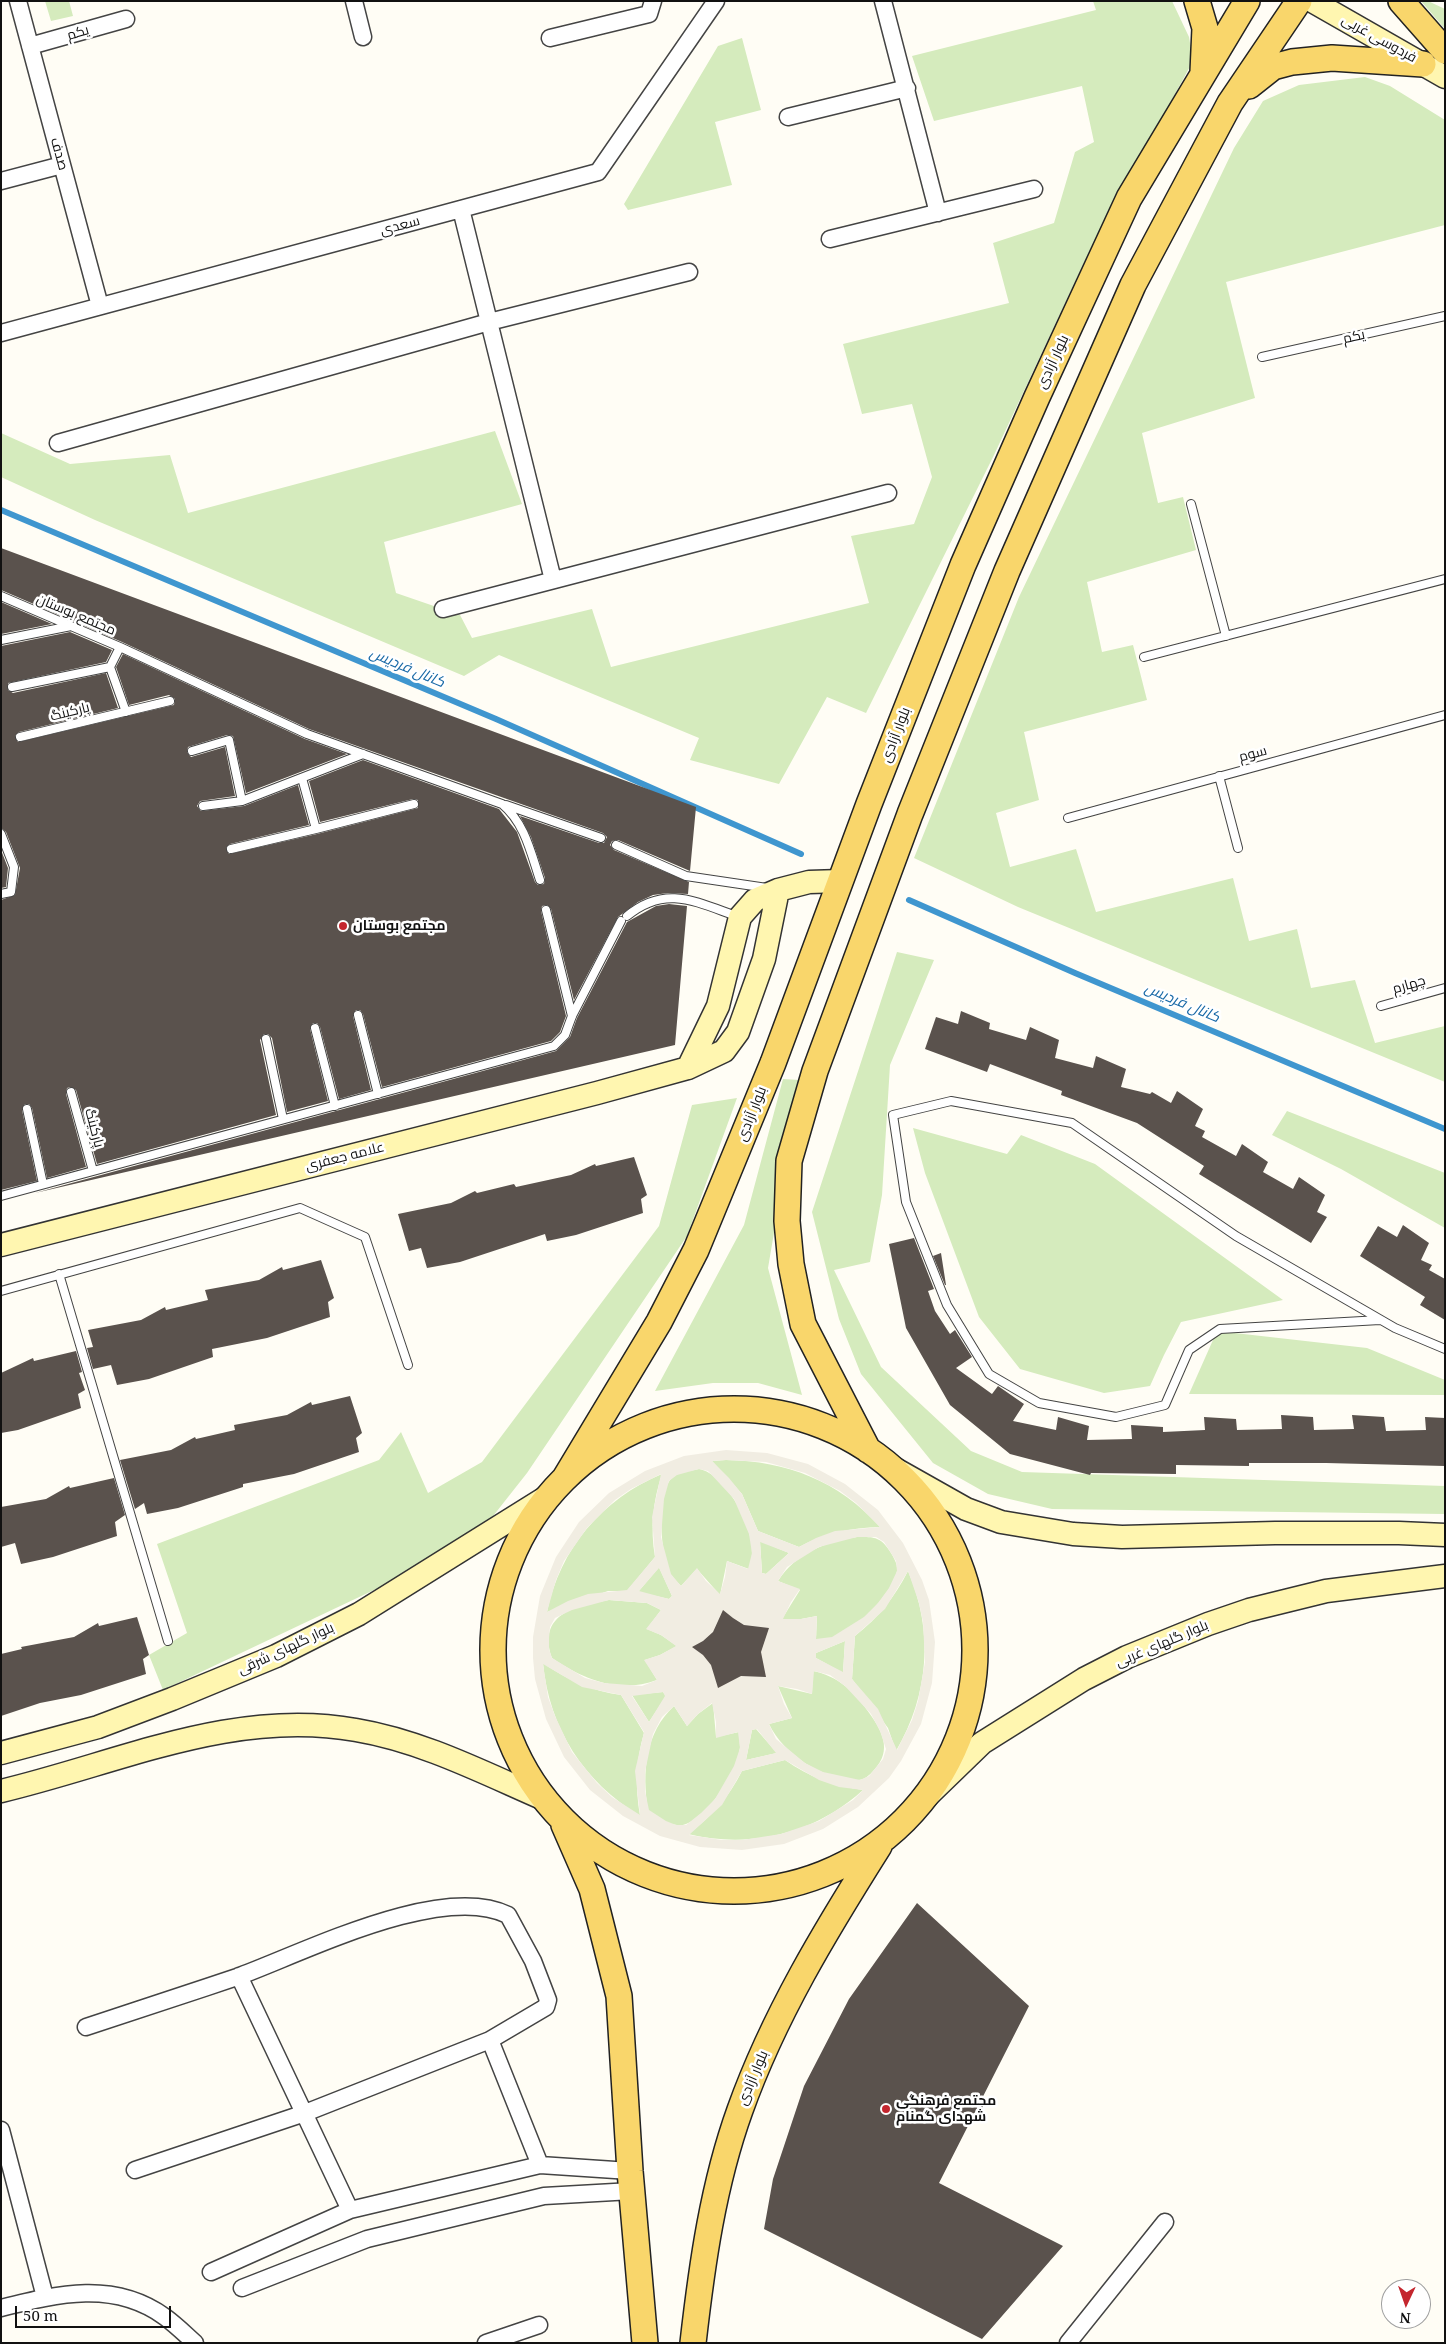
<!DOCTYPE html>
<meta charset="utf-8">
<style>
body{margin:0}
#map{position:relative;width:1446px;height:2344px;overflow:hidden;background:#fffdf5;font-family:"Noto Serif",serif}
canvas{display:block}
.frame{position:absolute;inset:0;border:2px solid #111;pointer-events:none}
.north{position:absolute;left:1381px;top:2279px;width:50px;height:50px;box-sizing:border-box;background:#fff;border:1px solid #a0a0a0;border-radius:50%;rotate:183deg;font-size:14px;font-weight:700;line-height:20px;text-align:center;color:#111}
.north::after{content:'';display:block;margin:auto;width:18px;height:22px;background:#c4262e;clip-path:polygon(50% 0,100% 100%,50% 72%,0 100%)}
.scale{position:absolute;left:15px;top:2306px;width:156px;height:22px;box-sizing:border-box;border:2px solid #111;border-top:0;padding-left:6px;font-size:15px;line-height:18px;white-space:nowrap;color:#111;-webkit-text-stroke:4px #fff;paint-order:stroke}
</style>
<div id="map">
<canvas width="1446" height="2344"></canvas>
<div class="frame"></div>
<div class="north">N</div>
<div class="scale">50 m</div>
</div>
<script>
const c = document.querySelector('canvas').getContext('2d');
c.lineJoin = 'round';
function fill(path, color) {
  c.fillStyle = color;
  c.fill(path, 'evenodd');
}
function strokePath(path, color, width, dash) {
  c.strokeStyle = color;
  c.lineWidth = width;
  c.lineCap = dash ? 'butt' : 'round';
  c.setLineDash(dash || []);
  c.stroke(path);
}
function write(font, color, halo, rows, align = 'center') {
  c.font = font + ' "Noto Serif",Cairo,serif';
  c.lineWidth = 5;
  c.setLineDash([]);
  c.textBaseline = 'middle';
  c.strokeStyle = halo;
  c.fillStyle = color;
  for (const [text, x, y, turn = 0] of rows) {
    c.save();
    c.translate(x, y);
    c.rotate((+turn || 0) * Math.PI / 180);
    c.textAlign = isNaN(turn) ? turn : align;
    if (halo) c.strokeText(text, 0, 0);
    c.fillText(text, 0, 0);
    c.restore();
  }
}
const green = new Path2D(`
 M 45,1 L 69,1 L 73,16 L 51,21 Z
 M 1093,1 L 1172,1 L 1189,37 L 1193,61 L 1090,250 L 994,455 L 866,713 L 827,697 L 779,784 L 690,760 L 699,738 L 499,655 L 464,676 L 95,520 L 1,477 L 1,433 L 70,464 L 170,455 L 188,513 L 495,431 L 522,504 L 384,542 L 396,593 L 460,615 L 472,638 L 592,609 L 611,667 L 869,603 L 851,536 L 914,524 L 932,477 L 912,404 L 862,414 L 843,344 L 1009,303 L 993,243 L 1054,223 L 1075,152 L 1094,142 L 1082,86 L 934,121 L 912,56 L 1096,10 Z
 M 1421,1 L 1428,1 L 1445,9 L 1445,29 Z
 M 742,38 L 761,110 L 715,122 L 732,185 L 628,210 L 624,204 L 718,46 Z
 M 1365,77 L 1390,86 L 1445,120 L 1445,225 L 1226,282 L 1255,398 L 1142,433 L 1158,503 L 1183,497 L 1196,550 L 1087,582 L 1102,652 L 1133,645 L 1147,700 L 1024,732 L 1039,800 L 996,813 L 1010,867 L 1076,849 L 1096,912 L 1233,878 L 1249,941 L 1297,929 L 1311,988 L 1355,980 L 1375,1043 L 1445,1026 L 1445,1082 L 1018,907 L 914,858 L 1019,597 L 1234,148 L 1263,101 L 1299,85 Z
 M 897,952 L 934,960 L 890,1065 L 882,1195 L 870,1262 L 834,1270 L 881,1367 L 971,1451 L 1022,1472 L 1445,1486 L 1445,1514 L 1052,1509 L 988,1494 L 933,1463 L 861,1374 L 839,1319 L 812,1212 Z
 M 783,1079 L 800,1080 L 768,1268 L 802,1395 L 758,1383 L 713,1383 L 655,1391 L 744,1225 Z
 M 737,1098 L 687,1236 L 527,1473 L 471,1544 L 163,1690 L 149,1655 L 187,1633 L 157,1544 L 379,1460 L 401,1432 L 428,1493 L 482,1462 L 659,1226 L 692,1105 Z
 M 1287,1111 L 1445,1173 L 1445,1228 L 1341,1169 L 1272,1135 Z
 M 913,1128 L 1007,1154 L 1021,1135 L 1095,1164 L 1283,1300 L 1181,1322 L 1164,1355 L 1150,1386 L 1104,1393 L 1020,1369 L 979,1317 L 925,1173 Z
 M 1217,1331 L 1367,1348 L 1445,1380 L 1445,1395 L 1189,1394 Z
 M 726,1460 C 787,1461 839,1481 880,1527 C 851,1528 824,1533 799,1547 L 758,1531 L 742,1494 L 712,1461 Z
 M 699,1469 C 726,1474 754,1527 752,1554 C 752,1559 750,1564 749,1569 L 727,1561 L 720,1595 L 697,1569 L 681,1586 C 678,1583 674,1579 671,1575 C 660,1557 657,1497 670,1480 C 676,1472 690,1471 699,1469 Z
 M 662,1474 C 653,1501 650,1528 655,1557 L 627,1591 L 608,1591 L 547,1612 C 560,1549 602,1499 662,1474 Z
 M 857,1537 C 872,1537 880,1536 889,1550 C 893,1556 898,1564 897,1571 C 892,1595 854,1632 831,1638 C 826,1639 821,1639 816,1639 L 817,1616 L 801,1619 L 782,1619 L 800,1590 L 778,1581 C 796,1553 825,1542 857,1537 Z
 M 760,1541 L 789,1553 L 766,1574 L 762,1573 Z
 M 659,1567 L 672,1596 L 669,1599 L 638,1592 Z
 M 908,1571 C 934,1631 929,1695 896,1751 L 888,1728 L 852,1679 L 855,1636 C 878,1618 895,1597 908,1571 Z
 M 609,1600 L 647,1603 L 661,1610 L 647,1629 L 661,1635 L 677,1646 L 660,1655 L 645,1660 L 657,1680 C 620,1694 584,1680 552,1658 C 537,1614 575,1606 609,1600 Z
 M 845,1641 L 843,1673 L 816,1658 L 816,1653 Z
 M 543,1663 C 567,1680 592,1691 621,1695 L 644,1733 C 636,1760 635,1787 640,1816 C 584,1782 549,1728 543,1663 Z
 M 813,1671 C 837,1676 853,1690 867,1710 C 882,1730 893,1750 874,1770 C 870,1775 864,1780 858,1780 C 823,1780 784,1755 769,1724 L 792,1718 L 778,1686 L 812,1694 Z
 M 663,1692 L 666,1696 L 649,1722 L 632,1695 Z
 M 713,1703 L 716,1737 L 739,1732 C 739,1737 740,1742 740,1747 C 738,1771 709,1815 686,1824 C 674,1829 657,1818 648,1810 C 642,1772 645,1733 674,1706 L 687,1726 L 698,1714 Z
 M 756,1729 L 777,1753 L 746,1760 L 752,1730 Z
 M 785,1760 C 809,1777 834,1786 863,1790 C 815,1834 750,1849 688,1834 C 711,1817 729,1797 742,1771 Z`);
const plaza = new Path2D(`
 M 726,1450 L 767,1453 L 808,1464 L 845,1484 L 878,1510 L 903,1543 L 922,1580 L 929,1600 L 935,1642 L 932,1683 L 921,1724 L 901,1761 L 889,1778 L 858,1807 L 823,1829 L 784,1844 L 742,1850 L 700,1847 L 660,1836 L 623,1816 L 590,1790 L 564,1757 L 546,1719 L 535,1679 L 533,1658 L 533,1637 L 540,1596 L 556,1557 L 579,1522 L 609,1493 L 645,1471 L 684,1456 ZM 726,1460 L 766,1462 L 805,1473 L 840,1491 L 856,1503 L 880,1527 L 835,1531 L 816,1538 L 799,1547 L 758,1531 L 742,1494 L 729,1478 L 712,1461 ZM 699,1469 L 708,1471 L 734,1499 L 749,1534 L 752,1553 L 748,1569 L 727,1561 L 725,1577 L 720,1594 L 706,1581 L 697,1568 L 681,1586 L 671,1574 L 661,1537 L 664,1499 L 669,1481 L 677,1475 ZM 661,1474 L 652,1517 L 655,1557 L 627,1590 L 588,1594 L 568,1601 L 547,1612 L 556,1580 L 564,1561 L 587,1528 L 615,1500 L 631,1489 ZM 857,1537 L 876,1537 L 884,1542 L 896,1561 L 897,1571 L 889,1588 L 878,1603 L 864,1617 L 832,1637 L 816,1639 L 817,1616 L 801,1619 L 783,1619 L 791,1602 L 800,1589 L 778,1581 L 787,1567 L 819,1547 ZM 760,1542 L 789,1553 L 766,1574 L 762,1573 ZM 659,1568 L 672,1596 L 669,1599 L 639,1591 ZM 908,1571 L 919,1603 L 923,1622 L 925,1662 L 918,1701 L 912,1720 L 897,1750 L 878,1709 L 852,1679 L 855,1636 L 885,1609 ZM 609,1600 L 647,1603 L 661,1610 L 646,1629 L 661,1635 L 676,1646 L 660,1655 L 644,1660 L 657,1680 L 642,1686 L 604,1683 L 585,1678 L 552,1658 L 549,1649 L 549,1638 L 550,1627 L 555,1618 L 572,1610 ZM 845,1641 L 843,1672 L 816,1658 L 816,1653 ZM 543,1664 L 582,1687 L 621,1695 L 644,1732 L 635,1771 L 640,1815 L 612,1797 L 597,1783 L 572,1752 L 555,1716 L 548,1697 ZM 814,1671 L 830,1675 L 845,1686 L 871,1714 L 880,1731 L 886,1749 L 883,1759 L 869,1776 L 860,1780 L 823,1772 L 805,1763 L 776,1739 L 769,1724 L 792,1718 L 784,1704 L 778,1686 L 797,1689 L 812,1694 ZM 663,1692 L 665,1696 L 649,1722 L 632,1696 ZM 712,1703 L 716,1722 L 716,1738 L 738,1732 L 740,1748 L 734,1766 L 715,1799 L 701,1813 L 686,1825 L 676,1825 L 666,1821 L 649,1810 L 645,1791 L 645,1772 L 653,1734 L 662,1717 L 674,1706 L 687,1726 L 698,1714 ZM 757,1729 L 776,1753 L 746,1760 L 752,1730 ZM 785,1760 L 819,1780 L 839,1787 L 863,1790 L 853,1800 L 819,1821 L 781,1834 L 742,1840 L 722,1840 L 689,1835 L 722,1805 L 742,1771 Z`);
const stream = new Path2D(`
 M 1,510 L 496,719 L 801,854
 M 909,900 L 1075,973 L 1445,1129`);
const building = new Path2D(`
 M 1,548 L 696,807 L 690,871 L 618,840 L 612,841 L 610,845 L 614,850 L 689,882 L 688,894 L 668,893 L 653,895 L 638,902 L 618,917 L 574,1000 L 551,909 L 547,905 L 542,906 L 541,911 L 566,1016 L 560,1032 L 551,1041 L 382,1087 L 363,1014 L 360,1010 L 356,1010 L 353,1016 L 371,1090 L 339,1099 L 320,1027 L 317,1023 L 313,1023 L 310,1029 L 328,1101 L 287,1112 L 272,1038 L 268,1034 L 264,1034 L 260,1040 L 276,1115 L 97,1164 L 76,1090 L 70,1087 L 67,1088 L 66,1094 L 86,1167 L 47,1178 L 32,1108 L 29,1104 L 25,1104 L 22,1110 L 37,1181 L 1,1190 L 1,900 L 15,895 L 20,868 L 6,832 L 1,828 L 1,646 L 70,632 L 112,650 L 106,662 L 8,683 L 8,690 L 13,693 L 106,673 L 118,708 L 19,732 L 15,736 L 18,742 L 174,705 L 175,699 L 169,695 L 129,705 L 116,667 L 123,654 L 305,739 L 347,754 L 246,793 L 233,736 L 227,735 L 188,747 L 187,752 L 191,757 L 225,747 L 235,796 L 200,801 L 197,806 L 201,811 L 244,806 L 298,785 L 309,825 L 230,844 L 226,848 L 229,854 L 317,834 L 418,808 L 418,800 L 413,799 L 320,822 L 309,781 L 363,760 L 499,809 L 517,832 L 535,882 L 538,885 L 544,884 L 545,878 L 531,837 L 520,816 L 599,843 L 604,843 L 607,837 L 603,833 L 309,729 L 122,642 L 1,590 Z
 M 1,602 L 52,624 L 1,634 Z
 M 1,850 L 8,868 L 6,887 L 1,888 Z
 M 669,904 L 687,906 L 675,1045 L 35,1193 L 556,1051 L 570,1037 L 577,1018 L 627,922 L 656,906 Z
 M 961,1011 L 990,1023 L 989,1029 L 1026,1040 L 1030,1027 L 1059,1040 L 1055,1058 L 1093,1068 L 1096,1056 L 1126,1069 L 1121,1087 L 1150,1094 L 1152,1092 L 1171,1103 L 1177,1091 L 1203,1109 L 1195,1126 L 1205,1131 L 1202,1137 L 1236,1156 L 1242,1144 L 1268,1162 L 1263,1172 L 1293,1189 L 1299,1177 L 1325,1195 L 1317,1212 L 1327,1217 L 1311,1243 L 1199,1174 L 1204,1166 L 1137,1123 L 1061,1095 L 1062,1091 L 990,1064 L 987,1072 L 925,1049 L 936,1017 L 958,1024 Z
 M 634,1157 L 647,1195 L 641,1199 L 643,1213 L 576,1235 L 547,1241 L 545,1234 L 460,1262 L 427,1268 L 421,1248 L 409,1251 L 398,1214 L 451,1203 L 475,1191 L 477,1193 L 514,1184 L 516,1187 L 571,1175 L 595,1164 L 596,1166 Z
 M 1403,1225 L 1429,1243 L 1421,1260 L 1432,1265 L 1429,1270 L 1445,1279 L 1445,1320 L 1420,1305 L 1425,1297 L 1360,1256 L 1378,1226 L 1397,1237 Z
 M 914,1238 L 934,1289 L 928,1291 L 935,1311 L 950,1334 L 955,1330 L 972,1357 L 956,1368 L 992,1394 L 998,1386 L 1024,1404 L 1013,1421 L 1056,1430 L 1058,1417 L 1089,1426 L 1087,1440 L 1132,1439 L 1131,1425 L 1163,1427 L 1163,1432 L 1205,1430 L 1204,1417 L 1236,1419 L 1237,1430 L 1282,1429 L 1281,1415 L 1313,1417 L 1314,1430 L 1354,1429 L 1352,1415 L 1384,1417 L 1386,1431 L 1426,1430 L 1425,1417 L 1445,1418 L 1445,1466 L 1326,1463 L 1249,1463 L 1249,1466 L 1176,1465 L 1176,1474 L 1091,1473 L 1090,1475 L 1010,1454 L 950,1405 L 906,1328 L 889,1244 Z
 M 941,1253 L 946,1285 L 945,1285 L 933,1256 Z
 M 321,1260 L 334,1298 L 328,1302 L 330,1317 L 267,1338 L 212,1349 L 213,1357 L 149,1379 L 117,1385 L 111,1365 L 93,1369 L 87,1348 L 93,1347 L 88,1330 L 141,1320 L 165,1307 L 166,1310 L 208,1300 L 205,1290 L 259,1280 L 282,1267 L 283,1270 Z
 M 76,1351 L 82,1372 L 79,1373 L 85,1390 L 78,1394 L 81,1408 L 18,1430 L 1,1433 L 1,1373 L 33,1358 L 34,1361 Z
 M 350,1396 L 362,1433 L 356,1438 L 359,1452 L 294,1474 L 243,1484 L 243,1487 L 178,1508 L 147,1514 L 144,1503 L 135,1509 L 120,1460 L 171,1450 L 195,1437 L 196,1439 L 235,1430 L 234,1425 L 287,1415 L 311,1402 L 312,1405 Z
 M 114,1478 L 125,1515 L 115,1522 L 117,1536 L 53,1557 L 21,1564 L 15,1543 L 1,1547 L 1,1507 L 46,1499 L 69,1486 L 70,1488 Z
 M 723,1610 L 733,1618 L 744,1625 L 769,1628 L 761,1652 L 766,1677 L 741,1676 L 718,1688 L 711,1665 L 703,1655 L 692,1647 L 703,1641 L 713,1632 Z
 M 137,1617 L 149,1655 L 143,1659 L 146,1674 L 81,1695 L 40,1703 L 1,1716 L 1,1654 L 22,1649 L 21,1647 L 74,1637 L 98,1623 L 99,1626 Z
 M 917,1903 L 1029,2006 L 939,2183 L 1063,2246 L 982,2339 L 764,2229 L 773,2179 L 804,2086 L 849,1999 Z`);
const lane = new Path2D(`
 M 1262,357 L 1445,316
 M 1191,504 L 1226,636
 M 1,596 L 120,647 L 307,734 L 502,804 C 525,823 531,853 540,880
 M 1,640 L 71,626
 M 1144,657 L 1445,579
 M 110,667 L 126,712
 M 12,687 L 110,667 L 120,647
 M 20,737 L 170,701
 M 192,751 L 229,740 L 242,801 L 363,754
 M 1219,776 L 1238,848
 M 302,778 L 316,829 L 414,804
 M 506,805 L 601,838
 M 203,806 L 242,801
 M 1068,818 L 1445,715
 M 1,834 L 14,867 L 11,892 L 1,894
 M 616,845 L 686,876 L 767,888
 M 231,849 L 316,829
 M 546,910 L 572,1016
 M 627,916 C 666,884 696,902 739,917
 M 1381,1006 L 1445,988
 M 358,1015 L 378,1094
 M 315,1028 L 335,1106
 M 266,1039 L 283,1119
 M 71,1092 L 93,1171
 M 27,1109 L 43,1184
 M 1,1196 L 554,1046 L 565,1035 L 572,1016 L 621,921
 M 59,1274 L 168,1641
 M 1,1291 L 300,1208 L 365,1237 L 408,1365
 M 1380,1320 L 1220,1329 L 1189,1350 L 1165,1405 L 1116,1417 L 1039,1403 L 989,1374 L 947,1305 L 906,1202 L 893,1115 L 951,1101 L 1072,1123 L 1236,1236 L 1395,1328 L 1445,1349`);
const street = new Path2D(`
 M 18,1 L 100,306
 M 354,1 L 363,37
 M 883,1 L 938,213
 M 550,38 L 649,14 L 653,1
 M 30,46 L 126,19
 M 788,117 L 907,88
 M 1,181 L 62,165
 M 461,209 L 553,580
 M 830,239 L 1034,189
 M 1,333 L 598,172 L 716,1
 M 58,443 L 489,322 L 689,272
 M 443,609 L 888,493
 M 239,1976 L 350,2210
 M 86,2027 C 137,2010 187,1994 237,1977 C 303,1953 441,1882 508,1915 L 533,1961 L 548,2000 L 546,2007 L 490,2040
 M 1,2130 L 45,2297
 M 135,2170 L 305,2113 L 490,2040 L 540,2165 L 630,2171
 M 211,2272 L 350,2210 L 540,2165
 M 242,2288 L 367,2239 L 544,2196 L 632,2191
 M 1,2308 C 58,2294 114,2280 165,2317 C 176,2325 185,2334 195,2343
 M 486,2343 L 539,2325
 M 1068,2343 L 1165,2222`);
const secondary = new Path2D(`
 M 1312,1 L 1445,77
 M 688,1068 L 718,1006 L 740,917 L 755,900 L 778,890 L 809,882 L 841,881
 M 1,1245 L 597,1093 L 688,1068 L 724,1051 L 738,1032 L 764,959 L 778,890
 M 888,1465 L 966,1509 L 1001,1522 L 1073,1534 L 1122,1537 L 1275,1533 L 1399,1533 L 1445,1535
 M 1,1753 L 98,1727 L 172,1699 L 276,1656 L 359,1614 L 548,1496
 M 1,1791 C 119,1763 233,1708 356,1730 C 422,1741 484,1773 544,1799
 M 920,1803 L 982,1743 L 1084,1679 L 1127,1657 L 1208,1624 L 1249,1610 L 1326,1591 L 1445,1576`);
const primary = new Path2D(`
 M 1197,1 L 1205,28 L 1203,72
 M 1401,1 L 1445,51
 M 1249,86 L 1273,67 L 1292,62 L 1332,58 L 1423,64
 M493 1650a241 241 0 1 1 482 0a241 241 0 1 1-482 0Z
 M 868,1450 L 803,1324 L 791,1264 L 787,1221 L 789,1161 L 815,1071 L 910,814 L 1007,571 L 1133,285 L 1230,103 L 1299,1
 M 565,1478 L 659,1322 L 696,1250 L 773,1063 L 869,804 L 963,565 L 1037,397 L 1129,198 L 1247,1
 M 564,1825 L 592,1889 L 619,1996 L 630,2171 L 645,2343
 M 693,2343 C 702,2264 713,2185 740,2110 C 774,2015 826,1930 879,1846`);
const markers = [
 [343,926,5,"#c4262e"],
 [886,2109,5,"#c4262e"]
];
const streetNames = [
 ["یکم",78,33,-16],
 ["فردوسی غربی",1379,39,29],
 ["صدف",59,154,75],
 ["سعدی",400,226,-15],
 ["یکم",1354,337,-12],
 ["بلوار آزادی",1053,362,-65],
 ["مجتمع بوستان",76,615,23],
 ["پارکینگ",70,712,-14],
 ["بلوار آزادی",896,735,-69],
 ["سوم",1253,754,-15],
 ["چهارم",1409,985,-16],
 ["بلوار آزادی",752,1114,-68],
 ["پارکینگ",94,1128,75],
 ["علامه جعفری",345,1157,-14],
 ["بلوار گلهای غربی",1162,1644,-23],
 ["بلوار گلهای شرقی",286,1649,-25],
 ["بلوار آزادی",753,2078,-67]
];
const poiNames = [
 ["مجتمع بوستان",353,926],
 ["مجتمع فرهنگی",896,2101],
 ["شهدای گمنام",896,2117]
];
const waterNames = [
 ["کانال فردیس",407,668,23],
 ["کانال فردیس",1182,1003,23]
];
fill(green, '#d5ebbd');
fill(plaza, '#f1ede2');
strokePath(stream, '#3f96cf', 6);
fill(building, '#5a524d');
strokePath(lane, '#444', 10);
strokePath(street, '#444', 19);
strokePath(secondary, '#333', 25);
strokePath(primary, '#222', 28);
strokePath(lane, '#fff', 8);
strokePath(street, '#fff', 16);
strokePath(secondary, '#fff6b0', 22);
strokePath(primary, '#f9d66b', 25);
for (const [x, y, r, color] of markers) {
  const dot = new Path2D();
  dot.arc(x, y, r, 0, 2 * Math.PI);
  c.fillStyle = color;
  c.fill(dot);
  strokePath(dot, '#fff', 2);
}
write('14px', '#111', '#fff', streetNames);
write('bold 14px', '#111', '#fff', poiNames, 'left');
write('italic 15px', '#1768a6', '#fff', waterNames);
</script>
